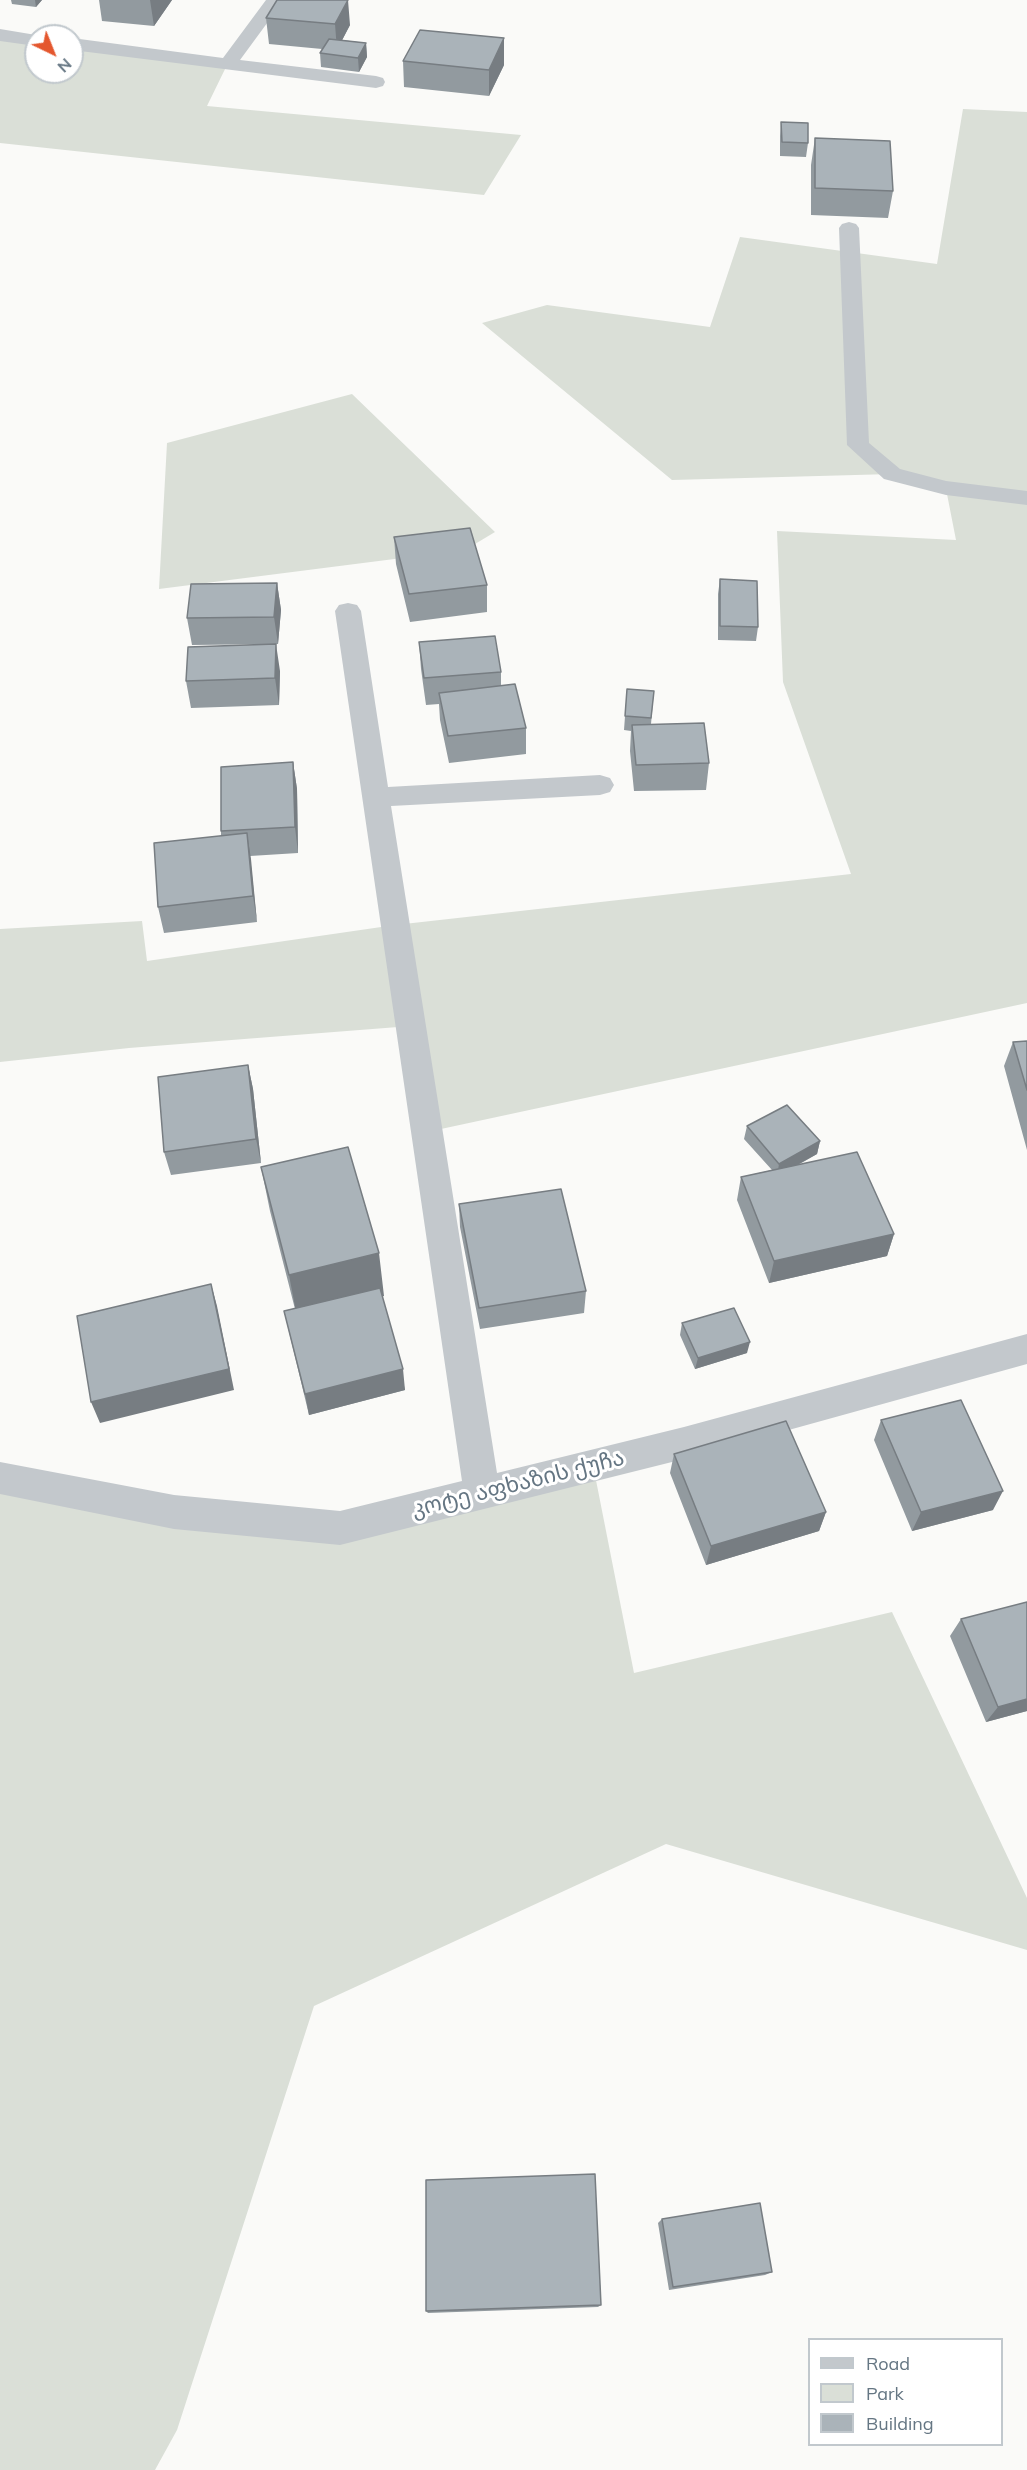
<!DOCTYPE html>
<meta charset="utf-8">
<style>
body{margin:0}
#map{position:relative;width:1027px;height:2470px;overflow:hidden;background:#fafaf8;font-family:Mulish,sans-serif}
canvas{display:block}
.legend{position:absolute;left:808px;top:2338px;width:195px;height:108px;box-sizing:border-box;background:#fff;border:2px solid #c1c8cd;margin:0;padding:8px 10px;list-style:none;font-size:18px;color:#657683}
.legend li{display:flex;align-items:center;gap:12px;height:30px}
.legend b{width:30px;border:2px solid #c1c8cd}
.north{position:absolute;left:24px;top:24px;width:60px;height:60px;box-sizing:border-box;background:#fff;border:2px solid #c1c8cd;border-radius:50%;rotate:137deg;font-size:16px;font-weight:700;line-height:24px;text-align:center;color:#657683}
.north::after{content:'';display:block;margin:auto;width:21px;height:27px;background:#e4572e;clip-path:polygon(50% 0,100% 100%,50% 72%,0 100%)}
</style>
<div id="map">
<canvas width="1027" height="2470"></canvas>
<ul class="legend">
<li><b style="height:8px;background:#c3c8cc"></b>Road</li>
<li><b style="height:16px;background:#dadfd7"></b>Park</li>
<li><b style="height:16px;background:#aab3b9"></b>Building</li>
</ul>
<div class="north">N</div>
</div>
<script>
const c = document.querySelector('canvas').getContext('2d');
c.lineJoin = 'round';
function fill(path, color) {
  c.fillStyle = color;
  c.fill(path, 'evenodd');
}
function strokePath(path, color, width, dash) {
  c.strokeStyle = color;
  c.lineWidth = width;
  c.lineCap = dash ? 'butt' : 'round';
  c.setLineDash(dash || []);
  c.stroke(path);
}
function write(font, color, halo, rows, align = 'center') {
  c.font = font + ' Mulish,"Noto Sans Georgian",sans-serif';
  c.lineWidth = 6;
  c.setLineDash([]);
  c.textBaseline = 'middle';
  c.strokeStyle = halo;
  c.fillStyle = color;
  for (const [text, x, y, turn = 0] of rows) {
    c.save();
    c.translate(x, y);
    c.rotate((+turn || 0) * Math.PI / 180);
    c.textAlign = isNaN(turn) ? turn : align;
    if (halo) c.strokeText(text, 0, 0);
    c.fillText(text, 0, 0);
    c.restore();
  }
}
const green = new Path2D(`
 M 0,36 L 36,40 L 36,72 L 72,72 L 72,44 L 227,65 L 207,106 L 521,135 L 484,195 L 0,143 Z
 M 963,109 L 1027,112 L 1027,1003 L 427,1132 L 411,1026 L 129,1048 L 0,1062 L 0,929 L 142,921 L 147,961 L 395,925 L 851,874 L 783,682 L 777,531 L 956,540 L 946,489 L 892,474 L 672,480 L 482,323 L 547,305 L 710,327 L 740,237 L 937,264 Z
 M 352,394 L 495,532 L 465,550 L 159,589 L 167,443 Z
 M 593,1465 L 634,1673 L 892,1612 L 1027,1898 L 1027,1950 L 666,1844 L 314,2006 L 177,2430 L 155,2470 L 0,2470 L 0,1478 L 340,1528 Z`);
const service = new Path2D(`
 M 849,222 L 856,224 L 859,228 L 869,443 L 900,469 L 946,481 L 1027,491 L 1027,505 L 946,495 L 884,479 L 847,445 L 839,228 L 842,224 Z`);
const minor = new Path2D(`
 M 266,0 L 284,0 L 240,60 L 376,76 L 383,78 L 385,82 L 383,86 L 376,88 L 72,50 L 72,38 L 223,58 Z
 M 0,29 L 42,36 L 36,36 L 36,46 L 0,41 Z
 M 348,603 L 357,605 L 361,611 L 388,787 L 600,775 L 610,778 L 614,785 L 610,792 L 600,795 L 391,806 L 497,1473 L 684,1427 L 1027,1334 L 1027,1364 L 684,1459 L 340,1545 L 174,1529 L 0,1494 L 0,1462 L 174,1495 L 340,1511 L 462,1481 L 335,611 L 339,605 Z`);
const wall = new Path2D(`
 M 11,0 L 42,0 L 36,7 L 12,4 Z
 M 99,0 L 172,0 L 154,26 L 102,21 Z
 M 266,18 L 350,25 L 342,40 L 366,43 L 367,57 L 359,72 L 321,67 L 320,53 L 322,49 L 269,44 Z
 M 403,61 L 504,65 L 489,96 L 404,87 Z
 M 781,122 L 808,143 L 806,157 L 780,156 L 780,136 Z
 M 815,138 L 893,191 L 888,218 L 811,215 L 811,165 Z
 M 394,537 L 487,585 L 487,612 L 410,622 L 396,564 Z
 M 720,579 L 758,627 L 756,641 L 718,640 L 718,594 Z
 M 277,583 L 281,610 L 278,644 L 192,645 L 187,618 Z
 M 419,642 L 501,672 L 501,686 L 526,728 L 526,754 L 449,763 L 440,720 L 439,704 L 426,705 L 421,669 Z
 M 280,671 L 279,705 L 191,708 L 186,681 Z
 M 627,689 L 654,691 L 651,724 L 709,763 L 706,790 L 634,791 L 630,751 L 631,731 L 624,730 Z
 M 293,762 L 297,789 L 298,853 L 250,856 L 257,922 L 164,933 L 158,907 L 221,836 L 221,831 Z
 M 1027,1041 L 1027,1150 L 1004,1066 L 1013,1042 Z
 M 248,1065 L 253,1089 L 261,1163 L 171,1175 L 164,1152 Z
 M 747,1126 L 820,1141 L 817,1154 L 798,1165 L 894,1234 L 887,1256 L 769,1283 L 737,1200 L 741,1177 L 772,1170 L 744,1139 Z
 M 261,1167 L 384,1296 L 382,1296 L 405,1390 L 309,1415 L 284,1311 L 295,1309 L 270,1211 Z
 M 459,1204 L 586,1291 L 584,1313 L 480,1329 L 460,1227 Z
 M 682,1323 L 747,1353 L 695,1369 L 680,1335 Z
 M 881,1420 L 993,1510 L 912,1531 L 874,1440 Z
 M 674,1454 L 826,1512 L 819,1531 L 706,1565 L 670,1473 Z
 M 961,1619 L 1027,1711 L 986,1722 L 950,1636 Z
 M 662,2219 L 772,2272 L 765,2275 L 669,2290 L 658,2223 Z
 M 601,2305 L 598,2307 L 428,2313 L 426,2311 Z`);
const shadedWall = new Path2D(`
 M 35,0 L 42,0 L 36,7 Z
 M 150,0 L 172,0 L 154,26 Z
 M 348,0 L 350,25 L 337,50 L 335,24 Z
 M 504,38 L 504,65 L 489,96 L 489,70 Z
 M 366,43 L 367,57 L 359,72 L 358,58 Z
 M 277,583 L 281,610 L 278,644 L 274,617 Z
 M 276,644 L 280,671 L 279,705 L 275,678 Z
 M 293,762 L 297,789 L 298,853 L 295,827 Z
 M 247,833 L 251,859 L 257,922 L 253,896 Z
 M 248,1065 L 253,1089 L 261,1163 L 256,1139 Z
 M 820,1141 L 817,1154 L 777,1176 L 779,1164 Z
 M 894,1234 L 887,1256 L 769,1283 L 774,1261 Z
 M 379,1253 L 384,1296 L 297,1317 L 289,1275 Z
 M 211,1284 L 217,1306 L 234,1390 L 100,1423 L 91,1402 Z
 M 750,1342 L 747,1353 L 695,1369 L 698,1358 Z
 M 403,1369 L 405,1390 L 309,1415 L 305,1394 Z
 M 1003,1491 L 993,1510 L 912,1531 L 921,1512 Z
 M 826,1512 L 819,1531 L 706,1565 L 711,1546 Z
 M 1027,1699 L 1027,1711 L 986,1722 L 998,1707 Z`);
const building = new Path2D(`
 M 277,0 L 348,0 L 335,24 L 266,18 Z
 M 420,30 L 504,38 L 489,70 L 403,61 Z
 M 329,39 L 366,43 L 358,58 L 320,53 Z
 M 781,122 L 808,123 L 808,143 L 782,142 Z
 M 815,138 L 890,141 L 893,191 L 815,188 Z
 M 470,528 L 487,585 L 409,594 L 394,537 Z
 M 720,579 L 757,581 L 758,627 L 720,626 Z
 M 277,583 L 274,617 L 187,618 L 191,584 Z
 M 495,636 L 501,672 L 424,678 L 419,642 Z
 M 276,644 L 275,678 L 186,681 L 188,647 Z
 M 515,684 L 526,728 L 448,736 L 439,693 Z
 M 627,689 L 654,691 L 651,718 L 625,716 Z
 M 704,723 L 709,763 L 636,765 L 632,725 Z
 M 293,762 L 295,827 L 221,831 L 221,767 Z
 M 247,833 L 253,896 L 158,907 L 154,843 Z
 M 1027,1041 L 1027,1090 L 1013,1042 Z
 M 248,1065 L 256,1139 L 164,1152 L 158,1077 Z
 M 787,1105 L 820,1141 L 779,1164 L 747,1126 Z
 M 348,1147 L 379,1253 L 289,1275 L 261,1167 Z
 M 857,1152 L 894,1234 L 774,1261 L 741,1177 Z
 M 561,1189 L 586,1291 L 479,1308 L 459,1204 Z
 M 211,1284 L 229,1369 L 91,1402 L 77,1316 Z
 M 380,1288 L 403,1369 L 305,1394 L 284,1311 Z
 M 734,1308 L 750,1342 L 698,1358 L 682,1323 Z
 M 961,1400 L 1003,1491 L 921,1512 L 881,1420 Z
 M 786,1421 L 826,1512 L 711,1546 L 674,1454 Z
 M 1027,1602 L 1027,1699 L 998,1707 L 961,1619 Z
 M 595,2174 L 601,2305 L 426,2311 L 426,2180 Z
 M 760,2203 L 772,2272 L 673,2287 L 662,2219 Z`);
const streetNames = [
 ["კოტე აფხაზის ქუჩა",518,1484,-14]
];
fill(green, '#dadfd7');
fill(service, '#c3c8cc');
fill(minor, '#c3c8cc');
fill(wall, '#929a9f');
fill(shadedWall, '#777d82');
fill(building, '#aab3b9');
strokePath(building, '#777d82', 1.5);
write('22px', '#657683', '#fff', streetNames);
</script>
